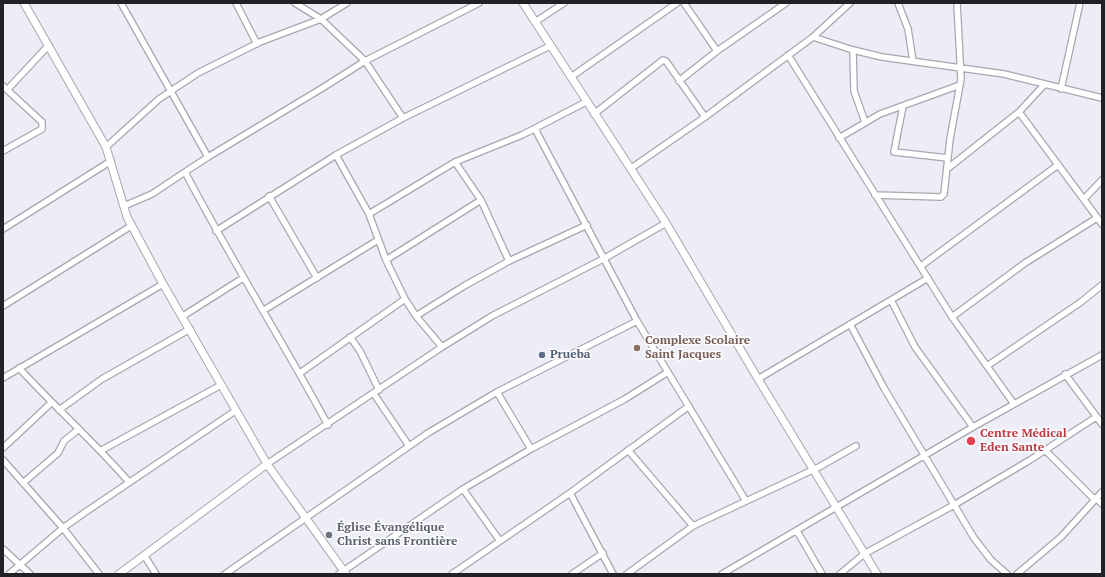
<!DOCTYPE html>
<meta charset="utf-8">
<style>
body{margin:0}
#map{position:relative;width:1105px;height:577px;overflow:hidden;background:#ecedf6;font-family:"PT Serif",serif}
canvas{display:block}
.frame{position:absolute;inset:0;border:4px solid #212225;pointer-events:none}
</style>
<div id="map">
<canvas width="1105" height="577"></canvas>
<div class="frame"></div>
</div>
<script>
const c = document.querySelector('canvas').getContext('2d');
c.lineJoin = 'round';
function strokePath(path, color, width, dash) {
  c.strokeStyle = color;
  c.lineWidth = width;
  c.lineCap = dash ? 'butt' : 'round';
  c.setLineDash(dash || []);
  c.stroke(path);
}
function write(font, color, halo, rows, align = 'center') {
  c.font = font + ' "PT Serif",serif';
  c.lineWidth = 3.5;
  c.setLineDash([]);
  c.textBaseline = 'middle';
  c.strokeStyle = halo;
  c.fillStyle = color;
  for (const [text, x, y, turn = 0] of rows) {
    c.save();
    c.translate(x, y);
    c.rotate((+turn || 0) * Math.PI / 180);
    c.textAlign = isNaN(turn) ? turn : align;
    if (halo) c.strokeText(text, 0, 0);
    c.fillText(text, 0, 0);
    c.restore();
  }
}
const minor = new Path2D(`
 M 121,3 L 208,157 L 185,172 C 230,258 282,340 328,425
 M 236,3 L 257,44
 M 295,3 L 321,19 L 365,61 L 403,118
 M 684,3 L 717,51
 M 898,3 L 908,29 L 913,61
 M 535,22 L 564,3
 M 813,37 L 853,50 L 882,57 L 1004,74 L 1102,98
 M 853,50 L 854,91 L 865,122
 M 788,55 L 952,317 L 1014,404
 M 571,77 L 677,3
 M 679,81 L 717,51 L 786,3
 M 3,86 L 42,122 L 42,129 L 3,151
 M 1061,89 L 1080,3
 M 7,90 L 49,45
 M 903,106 L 894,152 L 948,158
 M 1019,112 L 1102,224
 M 594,114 L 663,60 L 666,61 L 705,117
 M 535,129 L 637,321 L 746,501
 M 839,138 L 880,114 L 960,85
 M 106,147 L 159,99 L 198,73 L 260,42 L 321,19 L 347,3
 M 336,155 L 369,214 L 386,260 L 405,299 L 416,316 L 442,347
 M 208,157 L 324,87 L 365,61 L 479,3
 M 455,162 L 481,200 L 509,261
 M 630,169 L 705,117 L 813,37 L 850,3
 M 947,169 L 1019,112 L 1044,85
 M 875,195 L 941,197 L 944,194 L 950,139 L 961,79 L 957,3
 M 269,196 L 317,278
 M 1084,199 L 1102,180
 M 124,206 L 152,194 L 185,172
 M 369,214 L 455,162 L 522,135 L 586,102
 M 3,229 L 111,161
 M 216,231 L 336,155 L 403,118 L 550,46
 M 386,260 L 481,200
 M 921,266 L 1058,165
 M 891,300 L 915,347 L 973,427
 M 3,306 L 131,226
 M 264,310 L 378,240
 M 183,316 L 243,278
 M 416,316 L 464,286 L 509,261 L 587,225
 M 952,317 L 1025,263 L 1097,218
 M 850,324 L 884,388 L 974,538 L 991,560 L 1007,574
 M 350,337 L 360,351 L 379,390
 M 987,366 L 1081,302 L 1102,285
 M 19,368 C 55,407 94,442 129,482
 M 300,373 L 405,299
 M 1065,374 L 1102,424
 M 3,378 L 163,284
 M 758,379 L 928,278
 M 497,392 L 531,449
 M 374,394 L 409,446
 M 59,410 L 102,379 L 190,329
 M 3,448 L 51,403
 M 102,450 L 221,385
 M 628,450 L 693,526
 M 1045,450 L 1095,500
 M 3,460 L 63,528 L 99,574
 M 267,464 L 442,347 L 492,316 L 605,258 L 666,223
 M 23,483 L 58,453 L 64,441 L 79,429
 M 463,489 L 500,541
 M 570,493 L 613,574
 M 1096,498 L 1102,504
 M 797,531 L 822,574
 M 3,549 L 30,574
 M 144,555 L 156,574
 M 9,574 L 63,528 L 87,511 L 235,411
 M 225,574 L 428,433 L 497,392 L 637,321
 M 339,574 L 463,489 L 531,449 L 625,399 L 668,372
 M 452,574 L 570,493 L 689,406
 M 572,574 L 603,553
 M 627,574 L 693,526 L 819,467 L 856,446
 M 722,574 L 973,427 L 1102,355
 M 840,574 L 864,554 L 954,505 L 1030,460 L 1096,417
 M 1017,574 L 1061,537 L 1102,492`);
const tertiary = new Path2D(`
 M 24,3 L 106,147 L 127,217 L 163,284 L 267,464 L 346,574
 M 523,3 L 666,223 L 758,379 L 877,574
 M 119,574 L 267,464`);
const markers = [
 [637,348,4,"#8d6e63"],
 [542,355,4,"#5c6f8a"],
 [971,441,5,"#e0444e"],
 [329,535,4,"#6b7280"]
];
const educationNames = [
 ["Complexe Scolaire",645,341],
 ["Saint Jacques",645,355]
];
const serviceNames = [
 ["Prueba",550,355]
];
const healthNames = [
 ["Centre Médical",980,434],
 ["Eden Sante",980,448]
];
const worshipNames = [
 ["Église Évangélique",337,528],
 ["Christ sans Frontière",337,542]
];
strokePath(minor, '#a6a7af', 8);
strokePath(tertiary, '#a6a7af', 9);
strokePath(minor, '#fff', 5.5);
strokePath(tertiary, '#fff', 7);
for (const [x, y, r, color] of markers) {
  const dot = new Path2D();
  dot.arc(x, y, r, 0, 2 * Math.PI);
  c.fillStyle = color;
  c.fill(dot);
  strokePath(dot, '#fbfbfe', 1.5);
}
write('bold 12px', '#785e54', '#fbfbfe', educationNames, 'left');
write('bold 12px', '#4e5e75', '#fbfbfe', serviceNames, 'left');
write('bold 12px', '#be3a42', '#fbfbfe', healthNames, 'left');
write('bold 12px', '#5b616d', '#fbfbfe', worshipNames, 'left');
</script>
